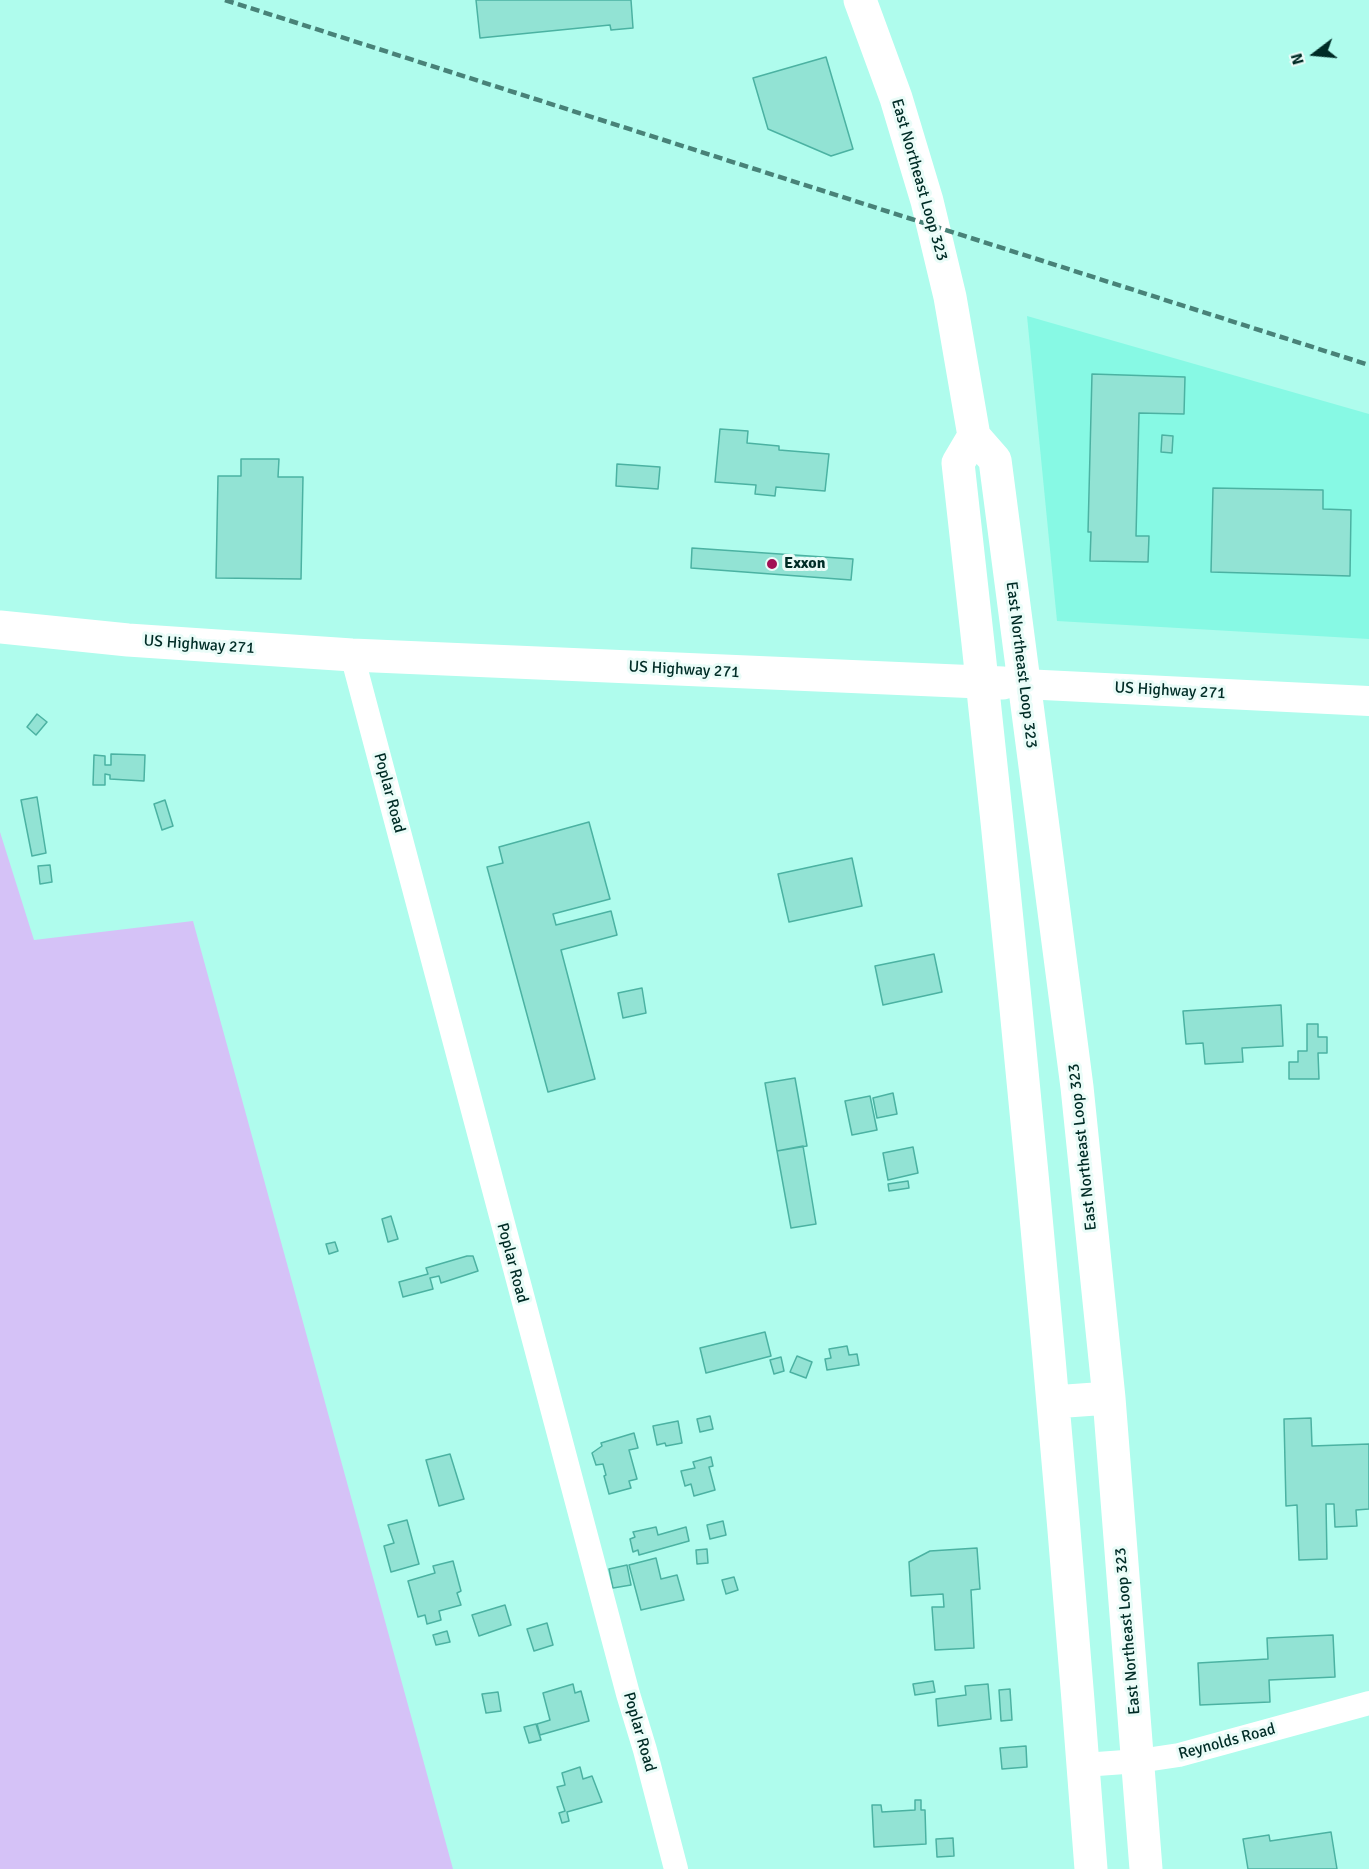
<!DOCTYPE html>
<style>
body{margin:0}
#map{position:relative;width:1369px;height:1869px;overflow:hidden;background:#affced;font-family:Signika,sans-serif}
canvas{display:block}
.north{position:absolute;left:1285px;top:24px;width:60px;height:60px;-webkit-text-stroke:4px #eafcf8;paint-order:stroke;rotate:254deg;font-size:16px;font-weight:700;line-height:24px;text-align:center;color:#002c26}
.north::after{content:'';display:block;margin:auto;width:21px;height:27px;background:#002c26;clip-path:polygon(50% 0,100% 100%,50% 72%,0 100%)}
</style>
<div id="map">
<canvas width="1369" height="1869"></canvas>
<div class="north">N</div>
</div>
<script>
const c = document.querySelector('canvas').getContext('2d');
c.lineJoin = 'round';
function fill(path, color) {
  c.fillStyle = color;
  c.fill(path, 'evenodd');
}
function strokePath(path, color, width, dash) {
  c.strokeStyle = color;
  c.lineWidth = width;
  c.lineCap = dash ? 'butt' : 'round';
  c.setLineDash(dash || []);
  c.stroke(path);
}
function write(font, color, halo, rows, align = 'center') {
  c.font = font + ' Signika,sans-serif';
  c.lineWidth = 6;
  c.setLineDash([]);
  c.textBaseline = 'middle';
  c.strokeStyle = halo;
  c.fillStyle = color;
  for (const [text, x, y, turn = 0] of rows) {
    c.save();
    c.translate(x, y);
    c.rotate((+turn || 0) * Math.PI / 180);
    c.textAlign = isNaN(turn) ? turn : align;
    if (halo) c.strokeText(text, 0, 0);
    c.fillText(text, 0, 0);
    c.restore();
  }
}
const built = new Path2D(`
 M 1027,316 L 1369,414 L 1369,639 L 1057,621 Z`);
const green = new Path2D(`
 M 0,832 L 34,940 L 193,921 L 453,1869 L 0,1869 Z`);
const building = new Path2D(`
 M 476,0 L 631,0 L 633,28 L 611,30 L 610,25 L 480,38 Z
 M 826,57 L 853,149 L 831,156 L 768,129 L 753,78 Z
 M 1092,374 L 1185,377 L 1184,414 L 1139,413 L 1136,536 L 1149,536 L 1148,562 L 1090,561 L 1091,532 L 1088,532 Z
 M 720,429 L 748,431 L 747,443 L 779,446 L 779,450 L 829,454 L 825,491 L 776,487 L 775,496 L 755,494 L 756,485 L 715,482 Z
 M 1162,435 L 1173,436 L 1172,453 L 1161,452 Z
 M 241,459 L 279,459 L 278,477 L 303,477 L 301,579 L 216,578 L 218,476 L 241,476 Z
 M 617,464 L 660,467 L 658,489 L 616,486 Z
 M 1213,488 L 1323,490 L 1323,509 L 1351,510 L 1350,576 L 1211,572 Z
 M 692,548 L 853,559 L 851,580 L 691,568 Z
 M 37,714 L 47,722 L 36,735 L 27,727 Z
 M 111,754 L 145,755 L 144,781 L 110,779 L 110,775 L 105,774 L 105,785 L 93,785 L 94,755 L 105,756 L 105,765 L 111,765 Z
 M 37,797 L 46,853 L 32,856 L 21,800 Z
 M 165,800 L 173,826 L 162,830 L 154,804 Z
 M 589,822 L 610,899 L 553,914 L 556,925 L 611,911 L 617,935 L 561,950 L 595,1079 L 548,1092 L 487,867 L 503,863 L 499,847 Z
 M 852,858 L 862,906 L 789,922 L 778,874 Z
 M 50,865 L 52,882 L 40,884 L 38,866 Z
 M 934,954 L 942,992 L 883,1005 L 875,966 Z
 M 642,988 L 646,1013 L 623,1018 L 618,993 Z
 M 1281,1005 L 1283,1046 L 1242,1048 L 1243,1062 L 1205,1064 L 1203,1043 L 1186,1044 L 1183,1011 Z
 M 1307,1024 L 1318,1024 L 1318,1037 L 1327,1037 L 1327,1053 L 1318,1053 L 1319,1079 L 1289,1079 L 1289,1062 L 1298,1062 L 1298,1051 L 1307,1051 Z
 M 795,1078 L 807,1146 L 777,1151 L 765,1083 Z
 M 893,1093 L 897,1114 L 877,1118 L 873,1098 Z
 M 870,1096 L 877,1130 L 852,1135 L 845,1101 Z
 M 803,1146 L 816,1224 L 791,1228 L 777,1151 Z
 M 913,1147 L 918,1173 L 888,1180 L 883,1153 Z
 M 908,1181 L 909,1188 L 889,1191 L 888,1184 Z
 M 391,1216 L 398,1239 L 388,1242 L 382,1219 Z
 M 335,1242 L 338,1251 L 329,1254 L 326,1244 Z
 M 467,1256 L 473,1256 L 478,1271 L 441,1283 L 439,1276 L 430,1278 L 433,1289 L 403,1297 L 399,1282 L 428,1274 L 426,1268 Z
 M 765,1332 L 771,1356 L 706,1373 L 700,1348 Z
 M 847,1346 L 849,1355 L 857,1354 L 859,1365 L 827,1370 L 825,1359 L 831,1358 L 829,1349 Z
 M 797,1356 L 812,1362 L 806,1378 L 790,1372 Z
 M 781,1357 L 784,1371 L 774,1374 L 770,1360 Z
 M 710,1416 L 713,1429 L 700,1432 L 697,1419 Z
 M 1311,1418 L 1312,1446 L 1369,1444 L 1369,1509 L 1356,1510 L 1357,1526 L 1335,1527 L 1334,1504 L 1326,1504 L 1327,1559 L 1299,1560 L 1297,1505 L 1286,1506 L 1284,1419 Z
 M 678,1421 L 682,1443 L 666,1446 L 665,1443 L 657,1445 L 653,1426 Z
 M 634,1433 L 638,1448 L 629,1450 L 637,1479 L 629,1481 L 631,1488 L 609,1494 L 604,1476 L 606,1475 L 603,1464 L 596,1465 L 592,1453 L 602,1446 L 601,1443 Z
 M 450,1454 L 464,1499 L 439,1506 L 426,1460 Z
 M 711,1457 L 713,1466 L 709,1467 L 715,1490 L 694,1496 L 691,1484 L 685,1486 L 681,1471 L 695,1468 L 693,1462 Z
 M 407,1520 L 419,1564 L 391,1572 L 384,1546 L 394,1543 L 388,1525 Z
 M 723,1521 L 726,1535 L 710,1539 L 707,1525 Z
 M 656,1527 L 658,1535 L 686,1527 L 689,1541 L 639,1555 L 638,1550 L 633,1552 L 630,1539 L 635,1537 L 633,1532 Z
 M 977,1548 L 980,1589 L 971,1590 L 974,1648 L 935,1650 L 932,1607 L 944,1607 L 943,1594 L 911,1596 L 909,1562 L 930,1551 Z
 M 707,1549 L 708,1563 L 697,1564 L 696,1550 Z
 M 656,1558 L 661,1579 L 677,1575 L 684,1600 L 641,1610 L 629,1565 Z
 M 453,1561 L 461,1591 L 457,1593 L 461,1605 L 439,1611 L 441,1620 L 427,1624 L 425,1615 L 418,1617 L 408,1581 L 435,1573 L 433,1566 Z
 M 627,1565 L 631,1585 L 613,1588 L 609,1569 Z
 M 734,1577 L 738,1590 L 726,1594 L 722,1580 Z
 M 505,1605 L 511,1625 L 479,1636 L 472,1615 Z
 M 547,1623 L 553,1645 L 534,1651 L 527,1629 Z
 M 447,1631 L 450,1642 L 436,1645 L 433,1635 Z
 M 1333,1635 L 1335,1677 L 1269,1680 L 1270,1702 L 1200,1705 L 1198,1663 L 1268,1659 L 1267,1638 Z
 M 933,1681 L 935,1692 L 915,1695 L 913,1684 Z
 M 573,1684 L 575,1693 L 581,1691 L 589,1721 L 540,1735 L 537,1724 L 550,1720 L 543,1693 Z
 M 988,1684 L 991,1719 L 938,1726 L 936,1699 L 966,1695 L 965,1686 Z
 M 1010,1689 L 1012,1720 L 1001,1721 L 999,1690 Z
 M 498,1692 L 501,1711 L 486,1713 L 482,1694 Z
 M 536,1724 L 541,1740 L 529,1743 L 524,1727 Z
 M 1026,1746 L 1027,1767 L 1002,1769 L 1000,1748 Z
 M 580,1767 L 583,1779 L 592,1776 L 602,1802 L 567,1812 L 569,1821 L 562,1823 L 559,1813 L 565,1811 L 557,1787 L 565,1785 L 562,1773 Z
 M 915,1800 L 921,1800 L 921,1810 L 925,1810 L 926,1844 L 874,1847 L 872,1805 L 881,1805 L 882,1812 L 915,1810 Z
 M 1331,1832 L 1337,1869 L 1248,1869 L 1243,1839 L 1269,1835 L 1270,1841 Z
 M 953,1838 L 954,1856 L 937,1857 L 936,1839 Z`);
const minor = new Path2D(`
 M 352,655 L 628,1694 L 645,1750 L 676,1869
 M 1083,1765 L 1139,1761 L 1179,1755 L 1369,1703`);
const major = new Path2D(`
 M 1023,684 L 1369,701`);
const highway = new Path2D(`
 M 860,0 L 896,98 L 927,201 L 950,297 L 974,436 L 995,460 L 1077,1087 L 1109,1398 L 1146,1869
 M 974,436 L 958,463 C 1011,931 1056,1400 1091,1869
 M 0,627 L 128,640 L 352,655 L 1003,683
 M 1053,1402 L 1109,1398`);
const rail = new Path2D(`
 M 225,0 L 1369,365`);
const markers = [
 [772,564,6,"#a21154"]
];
const streetNames = [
 ["East Northeast Loop 323",919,180,74],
 ["US Highway 271",199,645,4],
 ["East Northeast Loop 323",1021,665,83],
 ["US Highway 271",684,670,3],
 ["US Highway 271",1170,691,3],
 ["Poplar Road",389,793,75],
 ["East Northeast Loop 323",1083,1147,-96],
 ["Poplar Road",512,1263,75],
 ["East Northeast Loop 323",1128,1631,-95],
 ["Poplar Road",639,1732,74],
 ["Reynolds Road",1227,1742,-15]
];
const poiNames = [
 ["Exxon",784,564]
];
fill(built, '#87f9e4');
fill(green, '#d5c2f7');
fill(building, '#92e3d4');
strokePath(building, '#4bb2a2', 1.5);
strokePath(minor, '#fff', 24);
strokePath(major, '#fff', 30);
strokePath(highway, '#fff', 33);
strokePath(rail, '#488278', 4.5, [9, 4.5]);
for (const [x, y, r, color] of markers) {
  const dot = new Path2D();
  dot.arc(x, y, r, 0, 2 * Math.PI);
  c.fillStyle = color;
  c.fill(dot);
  strokePath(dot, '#eafcf8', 2);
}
write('16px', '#002c26', '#eafcf8', streetNames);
write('bold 16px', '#002c26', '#eafcf8', poiNames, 'left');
</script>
